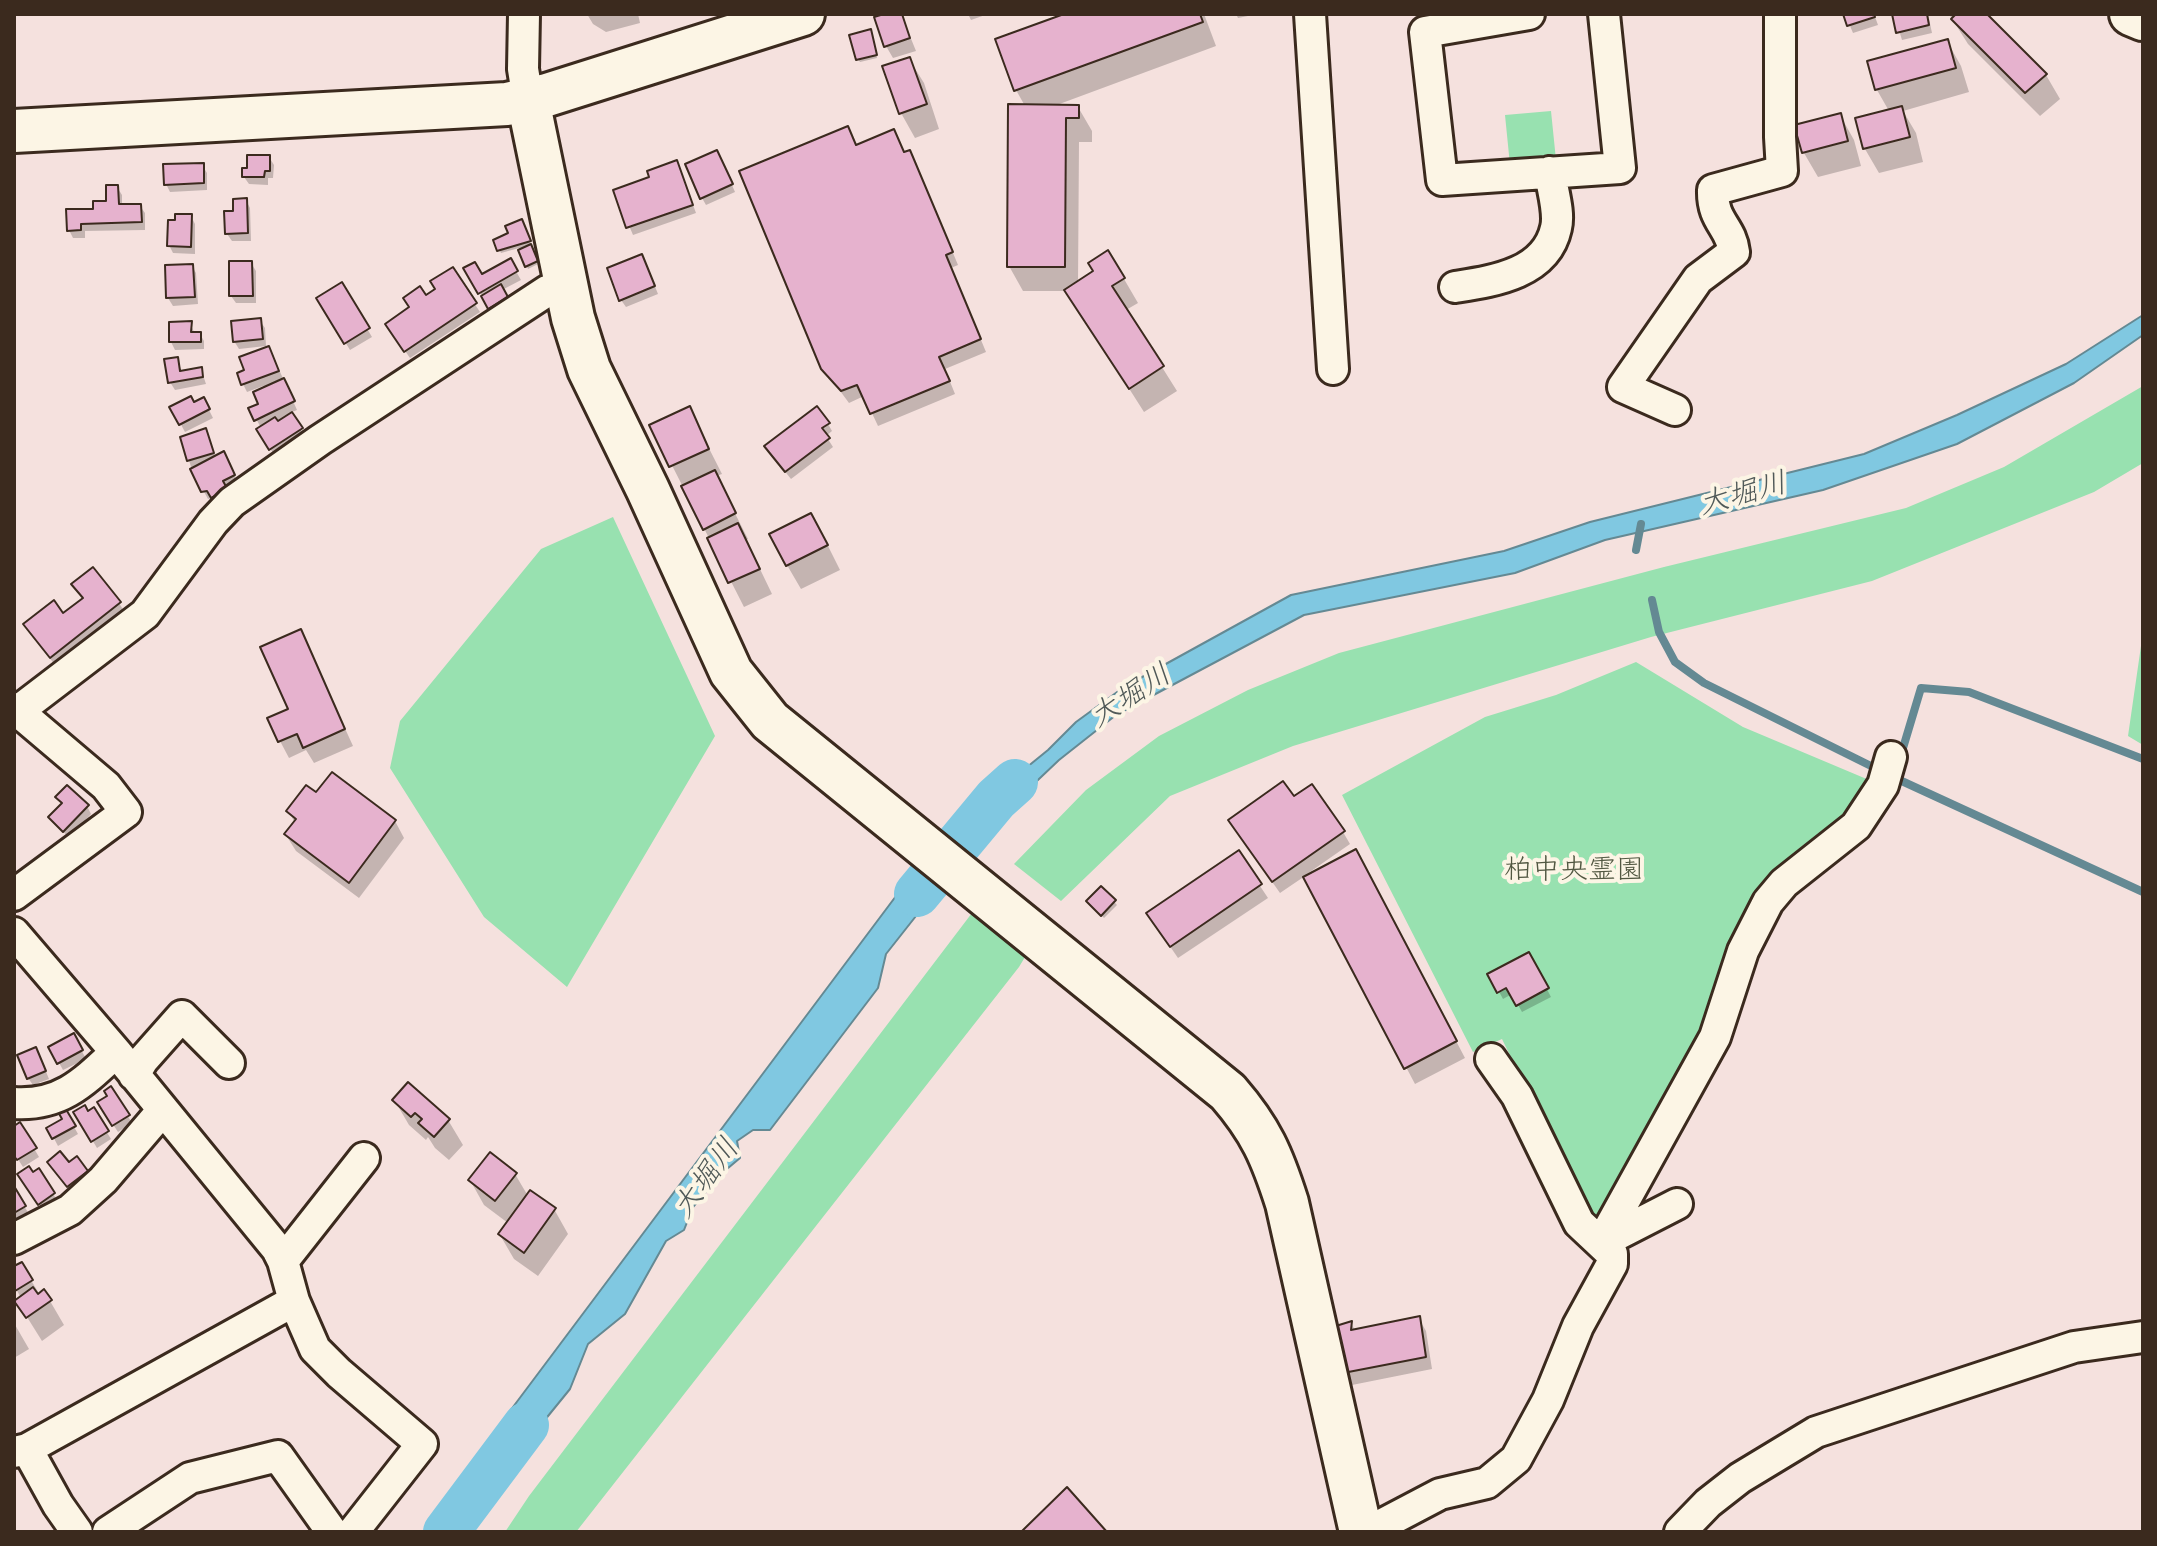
<!DOCTYPE html>
<meta charset="utf-8">
<style>
body{margin:0}
#map{position:relative;width:2157px;height:1546px;overflow:hidden;background:#f5e1de;font-family:Pangolin,sans-serif}
canvas{display:block}
.frame{position:absolute;inset:0;border:16px solid #3b2a1e;pointer-events:none}
</style>
<div id="map">
<canvas width="2157" height="1546"></canvas>
<div class="frame"></div>
</div>
<script>
const c = document.querySelector('canvas').getContext('2d');
c.lineJoin = 'round';
function fill(path, color) {
  c.fillStyle = color;
  c.fill(path, 'evenodd');
}
function strokePath(path, color, width, dash) {
  c.strokeStyle = color;
  c.lineWidth = width;
  c.lineCap = dash ? 'butt' : 'round';
  c.setLineDash(dash || []);
  c.stroke(path);
}
function write(font, color, halo, rows, align = 'center') {
  c.font = font + ' Pangolin,"Klee One",sans-serif';
  c.lineWidth = 8;
  c.setLineDash([]);
  c.textBaseline = 'middle';
  c.strokeStyle = halo;
  c.fillStyle = color;
  for (const [text, x, y, turn = 0] of rows) {
    c.save();
    c.translate(x, y);
    c.rotate((+turn || 0) * Math.PI / 180);
    c.textAlign = isNaN(turn) ? turn : align;
    if (halo) c.strokeText(text, 0, 0);
    c.fillText(text, 0, 0);
    c.restore();
  }
}
const green = new Path2D(`
 M 1551,111 L 1556,160 L 1510,165 L 1505,115 Z
 M 2143,386 L 2143,463 L 2094,492 L 1872,581 L 1651,637 L 1293,746 L 1170,796 L 1061,901 L 1014,864 L 1086,790 L 1159,736 L 1248,690 L 1339,653 L 1664,567 L 1906,508 L 2004,467 Z
 M 613,517 L 715,736 L 567,987 L 484,917 L 390,768 L 400,721 L 541,549 Z
 M 2143,632 L 2143,745 L 2128,736 Z
 M 1636,662 L 1743,727 L 1869,780 L 1843,819 L 1752,894 L 1730,947 L 1703,1037 L 1597,1216 L 1588,1215 L 1502,1039 L 1473,1052 L 1342,795 L 1485,717 L 1556,695 Z
 M 975,909 L 1028,952 L 1019,967 L 576,1532 L 505,1532 L 529,1496 Z`);
const water = new Path2D(`
 M 2143,315 L 2143,335 L 2074,383 L 1957,444 L 1823,490 L 1605,540 L 1515,573 L 1304,615 L 1116,715 L 1059,760 L 980,835 L 962,820 L 1048,750 L 1076,722 L 1124,687 L 1291,595 L 1504,551 L 1590,522 L 1864,454 L 1957,415 L 2066,364 Z
 M 923,860 L 946,878 L 886,954 L 878,988 L 770,1130 L 753,1130 L 737,1141 L 740,1158 L 721,1174 L 693,1207 L 684,1230 L 666,1241 L 625,1314 L 588,1344 L 570,1389 L 496,1480 L 471,1463 Z
 M 459,1490 L 478,1504 L 456,1532 L 429,1532 Z`);
const shadow = new Path2D(`
 M 587,14 L 638,14 L 640,23 L 606,32 L 593,24 Z
 M 890,14 L 901,14 L 916,51 L 893,58 L 886,46 Z
 M 968,14 L 988,14 L 971,20 Z
 M 1070,14 L 1204,14 L 1216,46 L 1054,106 L 1078,107 L 1092,131 L 1092,142 L 1079,142 L 1078,283 L 1124,279 L 1138,303 L 1126,310 L 1177,391 L 1144,412 L 1067,291 L 1023,291 L 1009,266 L 1025,106 L 1016,90 L 998,40 Z
 M 1236,14 L 1258,14 L 1238,18 Z
 M 1845,14 L 1874,14 L 1878,25 L 1853,33 Z
 M 1894,14 L 1928,14 L 1932,33 L 1902,40 Z
 M 1949,14 L 1985,14 L 2046,75 L 2060,99 L 2040,116 L 1968,44 Z
 M 871,35 L 877,58 L 860,62 L 858,59 Z
 M 1947,41 L 1961,66 L 1969,92 L 1903,111 L 1916,133 L 1923,162 L 1879,173 L 1865,149 L 1857,119 L 1889,111 L 1877,90 L 1869,63 Z
 M 909,59 L 924,83 L 939,129 L 915,138 L 901,113 Z
 M 1840,115 L 1854,140 L 1861,166 L 1818,177 L 1804,153 L 1797,127 Z
 M 894,132 L 905,154 L 909,152 L 916,164 L 958,265 L 951,268 L 986,352 L 945,369 L 955,394 L 878,426 L 864,396 L 849,403 L 823,368 L 857,147 Z
 M 269,157 L 274,165 L 273,178 L 268,178 L 268,185 L 249,184 L 244,177 Z
 M 721,160 L 735,192 L 706,205 L 702,198 Z
 M 202,165 L 207,173 L 207,190 L 170,192 L 166,184 Z
 M 680,170 L 696,213 L 633,235 L 615,192 Z
 M 117,187 L 122,195 L 122,206 L 140,206 L 145,213 L 145,230 L 85,231 L 85,238 L 73,238 L 69,230 L 108,203 Z
 M 246,200 L 250,208 L 251,241 L 232,241 L 227,234 L 235,212 Z
 M 191,216 L 195,224 L 195,254 L 173,253 L 169,245 Z
 M 521,221 L 538,264 L 528,269 L 519,248 L 501,253 L 495,241 L 511,234 Z
 M 510,261 L 521,280 L 502,290 L 508,301 L 491,311 L 466,269 L 481,276 Z
 M 251,263 L 256,271 L 256,303 L 236,303 L 231,296 Z
 M 646,264 L 658,294 L 626,307 L 621,300 Z
 M 192,266 L 196,273 L 198,304 L 173,306 L 168,298 Z
 M 452,270 L 480,312 L 410,358 L 392,332 L 412,308 L 437,290 Z
 M 341,285 L 372,337 L 350,350 L 319,299 Z
 M 260,321 L 265,328 L 266,346 L 239,349 L 234,341 Z
 M 190,323 L 195,334 L 200,334 L 204,341 L 204,349 L 175,350 L 171,342 Z
 M 273,356 L 297,410 L 290,413 L 305,436 L 275,456 L 258,430 L 261,428 L 251,409 L 260,405 L 263,386 L 247,392 L 243,384 Z
 M 177,359 L 182,372 L 201,369 L 206,384 L 175,390 L 170,382 Z
 M 204,400 L 213,418 L 185,432 L 172,408 Z
 M 689,409 L 722,474 L 716,476 L 748,539 L 746,540 L 772,594 L 744,607 L 652,426 Z
 M 828,424 L 832,431 L 826,436 L 833,447 L 791,479 L 771,454 Z
 M 206,431 L 216,458 L 223,454 L 238,483 L 217,505 L 213,498 L 208,499 L 192,470 L 182,438 Z
 M 825,540 L 840,570 L 801,589 L 787,565 Z
 M 119,603 L 124,611 L 55,665 L 30,632 L 63,616 Z
 M 301,632 L 353,746 L 314,763 L 306,750 L 289,758 L 280,741 L 290,710 Z
 M 317,795 L 395,821 L 404,838 L 359,898 L 296,851 L 286,835 L 295,823 L 289,812 Z
 M 58,797 L 87,806 L 91,814 L 69,838 L 51,818 L 63,805 Z
 M 1293,799 L 1343,832 L 1350,844 L 1307,874 L 1309,876 L 1365,868 L 1465,1058 L 1415,1084 L 1305,876 L 1280,893 L 1237,832 Z
 M 1238,853 L 1268,898 L 1178,958 L 1156,926 Z
 M 1102,889 L 1117,905 L 1104,918 L 1091,904 Z
 M 1529,955 L 1551,997 L 1522,1012 L 1512,994 L 1503,999 L 1490,975 Z
 M 74,1036 L 86,1059 L 63,1070 L 51,1048 Z
 M 40,1057 L 49,1079 L 33,1085 L 28,1078 Z
 M 111,1089 L 132,1123 L 118,1132 L 99,1103 L 110,1097 Z
 M 395,1101 L 448,1120 L 463,1145 L 449,1160 L 435,1148 L 428,1137 L 426,1140 L 409,1125 Z
 M 64,1109 L 78,1134 L 58,1146 L 49,1129 L 65,1120 Z
 M 93,1110 L 111,1139 L 97,1148 L 76,1113 L 88,1113 Z
 M 20,1125 L 39,1157 L 23,1167 L 14,1153 L 14,1128 Z
 M 69,1165 L 86,1172 L 91,1180 L 73,1194 L 54,1170 Z
 M 39,1171 L 58,1202 L 44,1211 L 24,1182 Z
 M 515,1174 L 528,1196 L 554,1209 L 568,1234 L 538,1276 L 514,1259 L 500,1235 L 508,1223 L 484,1205 L 470,1180 Z
 M 14,1190 L 29,1214 L 14,1224 Z
 M 21,1264 L 40,1295 L 50,1301 L 64,1325 L 42,1341 L 17,1301 L 21,1298 L 14,1285 L 14,1269 Z
 M 1419,1319 L 1426,1331 L 1432,1369 L 1347,1386 L 1340,1374 L 1351,1323 L 1356,1332 Z
 M 14,1323 L 29,1349 L 14,1358 Z`);
const stream = new Path2D(`
 M 1636,550 L 1641,524
 M 1652,600 L 1659,632 L 1675,662 L 1704,683 L 1881,771
 M 1900,758 L 1921,688 L 1969,692 L 2143,759
 M 1893,777 L 2143,892`);
const river = new Path2D(`
 M 917,894 L 996,799 L 1015,782
 M 446,1532 L 526,1425`);
const building = new Path2D(`
 M 884,14 L 902,14 L 910,38 L 884,47 L 874,17 Z
 M 1064,14 L 1200,14 L 1203,22 L 1014,91 L 995,39 Z
 M 1843,14 L 1874,14 L 1875,17 L 1847,26 Z
 M 1892,14 L 1927,14 L 1929,25 L 1896,33 Z
 M 1956,14 L 1987,14 L 2047,74 L 2025,93 L 1951,19 Z
 M 871,29 L 877,55 L 856,60 L 849,35 Z
 M 1948,39 L 1956,68 L 1875,90 L 1867,61 Z
 M 910,57 L 927,104 L 899,114 L 882,66 Z
 M 1008,104 L 1079,105 L 1079,118 L 1066,118 L 1065,267 L 1007,267 Z
 M 1902,106 L 1910,137 L 1863,149 L 1855,118 Z
 M 1841,113 L 1848,141 L 1802,153 L 1794,125 Z
 M 848,126 L 856,145 L 894,129 L 904,152 L 910,150 L 953,252 L 946,255 L 981,339 L 939,357 L 950,381 L 870,414 L 857,385 L 841,391 L 821,369 L 739,171 Z
 M 717,150 L 733,184 L 700,199 L 685,164 Z
 M 247,155 L 270,155 L 270,171 L 265,171 L 264,177 L 242,177 L 242,168 L 247,168 Z
 M 677,160 L 693,205 L 626,228 L 613,190 L 649,177 L 647,171 Z
 M 204,163 L 204,183 L 164,185 L 163,164 Z
 M 106,185 L 118,185 L 119,204 L 141,204 L 142,222 L 81,224 L 81,230 L 67,231 L 66,209 L 93,209 L 93,201 L 106,201 Z
 M 247,198 L 248,233 L 225,234 L 224,211 L 233,211 L 233,199 Z
 M 175,214 L 192,214 L 191,247 L 167,246 L 168,220 L 175,220 Z
 M 522,219 L 531,241 L 497,251 L 493,240 L 508,233 L 505,226 Z
 M 531,244 L 538,261 L 525,267 L 518,250 Z
 M 1108,250 L 1125,278 L 1112,286 L 1164,366 L 1129,389 L 1064,290 L 1093,271 L 1088,263 Z
 M 642,254 L 655,286 L 619,301 L 607,268 Z
 M 511,258 L 518,271 L 478,294 L 463,268 L 475,262 L 482,274 Z
 M 229,261 L 252,261 L 253,296 L 229,296 Z
 M 193,264 L 195,297 L 166,298 L 165,265 Z
 M 453,267 L 477,303 L 404,352 L 385,324 L 409,307 L 403,298 L 420,286 L 426,295 L 435,289 L 430,281 Z
 M 342,282 L 370,328 L 344,344 L 316,298 Z
 M 501,284 L 508,297 L 488,309 L 481,296 Z
 M 261,318 L 263,339 L 233,342 L 231,321 Z
 M 192,321 L 191,332 L 201,332 L 201,342 L 169,342 L 169,322 Z
 M 269,346 L 279,371 L 241,385 L 237,373 L 244,370 L 239,357 Z
 M 178,357 L 180,371 L 202,367 L 203,377 L 168,383 L 164,359 Z
 M 284,378 L 295,401 L 254,421 L 248,408 L 258,404 L 253,392 Z
 M 191,396 L 194,402 L 204,397 L 210,409 L 179,425 L 169,407 Z
 M 690,406 L 709,449 L 669,467 L 649,425 Z
 M 817,406 L 830,423 L 822,428 L 830,438 L 785,472 L 764,446 Z
 M 292,412 L 303,428 L 269,450 L 256,429 L 275,417 L 278,421 Z
 M 206,428 L 214,453 L 187,461 L 180,437 Z
 M 224,451 L 235,475 L 223,481 L 228,490 L 211,498 L 207,491 L 201,492 L 190,469 Z
 M 715,470 L 736,513 L 703,530 L 681,486 Z
 M 811,513 L 828,545 L 786,566 L 769,534 Z
 M 738,523 L 760,569 L 728,583 L 707,538 Z
 M 93,567 L 121,602 L 50,658 L 23,624 L 54,600 L 63,613 L 83,598 L 71,584 Z
 M 301,629 L 345,729 L 303,748 L 297,734 L 278,742 L 267,718 L 288,709 L 260,647 Z
 M 332,772 L 396,820 L 349,883 L 284,834 L 296,819 L 286,811 L 306,785 L 316,792 Z
 M 1283,781 L 1294,796 L 1312,784 L 1345,831 L 1272,882 L 1228,820 Z
 M 67,785 L 89,805 L 63,832 L 48,817 L 62,803 L 55,797 Z
 M 1356,849 L 1457,1041 L 1404,1069 L 1303,877 Z
 M 1239,850 L 1262,884 L 1170,947 L 1146,913 Z
 M 1101,886 L 1116,900 L 1101,916 L 1086,901 Z
 M 1529,952 L 1549,988 L 1516,1006 L 1506,988 L 1497,993 L 1487,974 Z
 M 74,1033 L 83,1050 L 57,1064 L 48,1047 Z
 M 36,1047 L 46,1071 L 27,1079 L 17,1055 Z
 M 408,1082 L 450,1119 L 434,1137 L 418,1123 L 422,1119 L 415,1113 L 411,1117 L 392,1100 Z
 M 111,1086 L 130,1115 L 112,1126 L 97,1102 L 107,1096 L 104,1091 Z
 M 85,1105 L 88,1111 L 94,1107 L 109,1131 L 91,1142 L 73,1112 Z
 M 64,1106 L 76,1126 L 52,1139 L 46,1128 L 62,1119 L 57,1110 Z
 M 20,1122 L 37,1148 L 17,1160 L 14,1156 L 14,1126 Z
 M 60,1151 L 69,1162 L 77,1156 L 88,1171 L 67,1187 L 47,1162 Z
 M 490,1152 L 517,1173 L 495,1201 L 468,1180 Z
 M 29,1166 L 33,1172 L 39,1168 L 55,1193 L 38,1205 L 17,1174 Z
 M 14,1186 L 26,1206 L 14,1213 Z
 M 530,1190 L 556,1208 L 524,1253 L 498,1234 Z
 M 22,1262 L 33,1280 L 15,1291 L 14,1266 Z
 M 33,1287 L 38,1294 L 44,1289 L 52,1300 L 26,1318 L 14,1301 Z
 M 1420,1316 L 1426,1357 L 1338,1374 L 1326,1329 L 1352,1321 L 1351,1330 Z
 M 1067,1487 L 1107,1532 L 1021,1532 Z`);
const street = new Path2D(`
 M 524,14 L 523,69 L 528,100
 M 1310,14 L 1333,369
 M 1529,14 L 1425,32 L 1442,180 L 1620,168 L 1604,14
 M 1455,287 C 1493,281 1546,274 1556,228 C 1560,212 1552,189 1550,172
 M 1675,410 L 1623,387 L 1698,279 L 1734,252 C 1731,226 1712,222 1713,190 L 1782,171 L 1780,137 L 1780,14
 M 14,708 L 106,786 L 126,812 L 14,895
 M 18,711 L 145,614 L 213,522 L 232,502 L 320,440 L 547,291 L 566,286
 M 14,933 L 116,1052 L 277,1249 L 283,1261 L 294,1301 L 315,1349 L 339,1373 L 422,1444 L 353,1532
 M 134,1075 L 143,1060 L 182,1016 L 229,1063
 M 14,1103 C 61,1106 84,1082 116,1052
 M 14,1239 L 70,1210 L 103,1180 L 162,1111
 M 1601,1243 L 1715,1037 L 1743,951 L 1768,902 L 1784,883 L 1856,826 L 1883,785 L 1891,757
 M 1601,1243 L 1677,1204
 M 283,1261 L 364,1158
 M 27,1449 L 58,1505 L 77,1532
 M 14,1452 L 27,1449 L 294,1301
 M 108,1532 L 190,1478 L 278,1456 L 332,1532
 M 1354,1532 L 1381,1525 L 1440,1494 L 1487,1483 L 1516,1459 L 1548,1400 L 1578,1326 L 1612,1264 L 1612,1254 L 1579,1223 L 1517,1096 L 1491,1059
 M 1680,1532 L 1708,1503 L 1740,1478 L 1816,1432 L 2074,1347 L 2143,1337`);
const secondary = new Path2D(`
 M 2131,14 L 2143,19
 M 528,100 L 573,318 L 589,369 L 648,490 L 731,672 L 770,721 L 1228,1092 C 1261,1130 1272,1156 1287,1203 L 1361,1532
 M 14,131 L 507,104 L 547,95 L 803,14`);
const parkNames = [
 ["柏中央霊園",1574,871]
];
const waterNames = [
 ["大堀川",1743,495,-15],
 ["大堀川",1131,697,-33],
 ["大堀川",707,1179,-54]
];
fill(green, '#98e1b0');
fill(water, '#80c8e1');
strokePath(water, '#648993', 2);
fill(shadow, '#0003');
strokePath(stream, '#648993', 8);
strokePath(river, '#80c8e1', 46);
fill(building, '#e6b2ce');
strokePath(building, '#3b2a1e', 2);
strokePath(street, '#3b2a1e', 36);
strokePath(secondary, '#3b2a1e', 48);
strokePath(street, '#fcf5e5', 30);
strokePath(secondary, '#fcf5e5', 42);
write('28px', '#525842', '#fcf5e5', parkNames);
write('italic 30px', '#505958', '#fcf5e5', waterNames);
</script>
